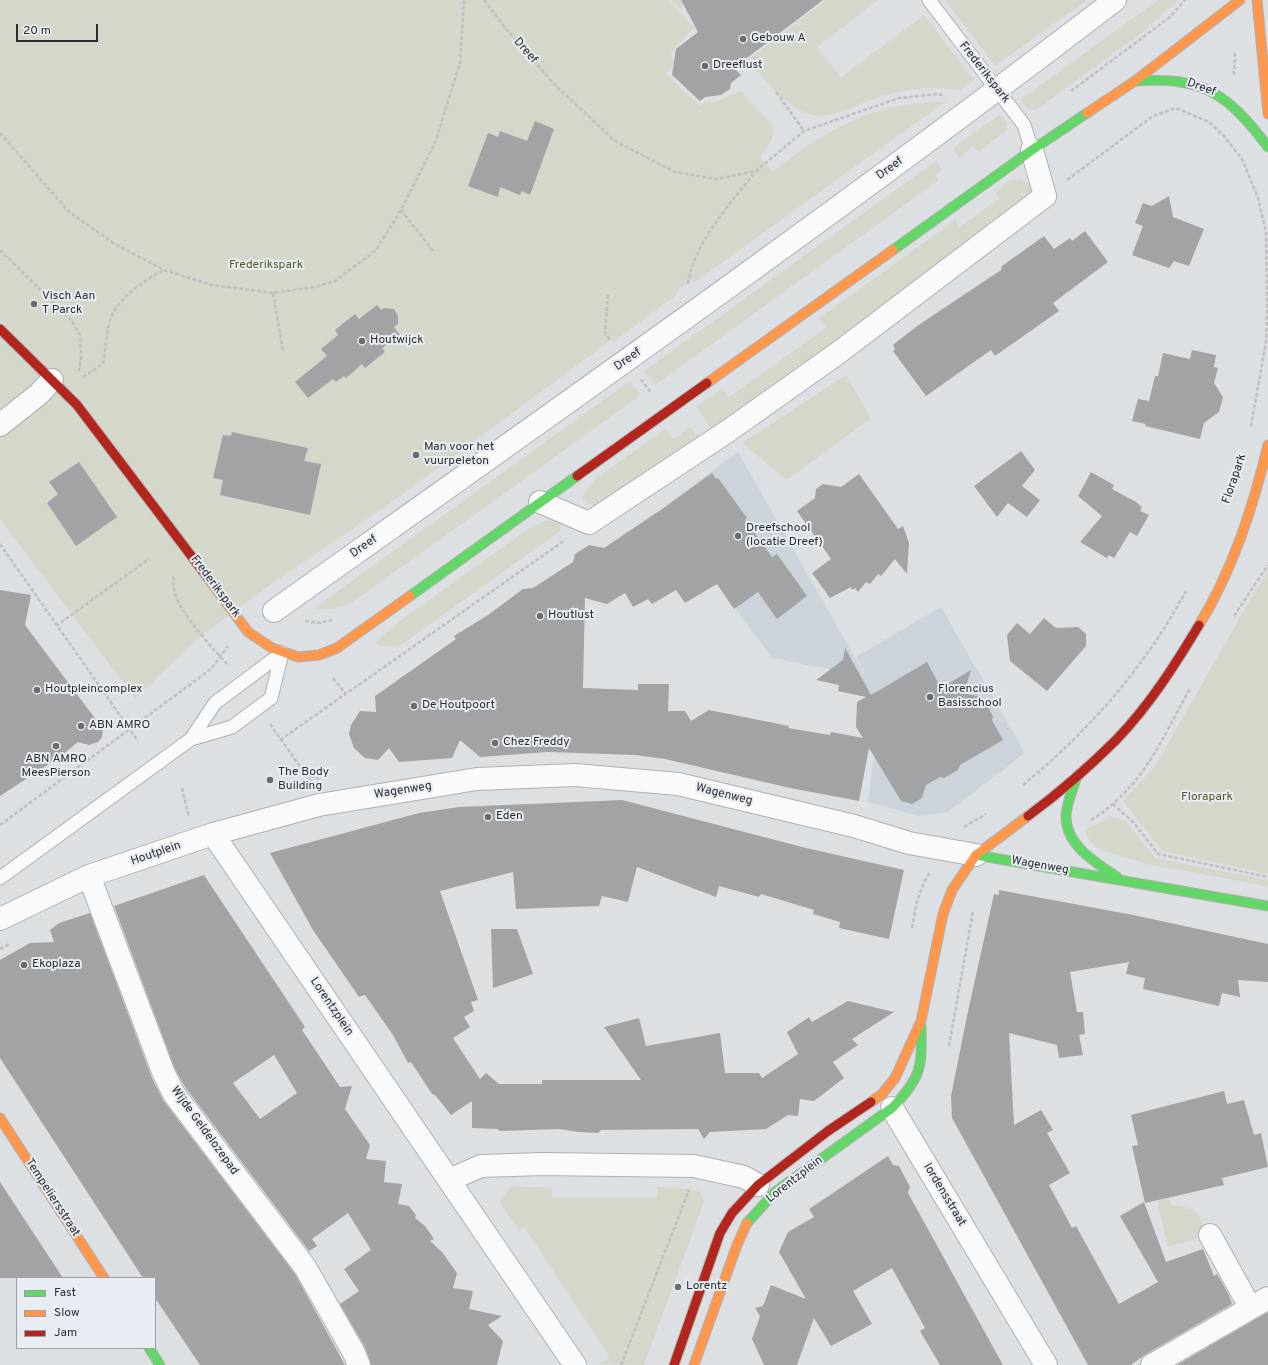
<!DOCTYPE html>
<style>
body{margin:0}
#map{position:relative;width:1268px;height:1365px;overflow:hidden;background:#dde0e3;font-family:Overpass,sans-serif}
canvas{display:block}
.legend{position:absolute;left:16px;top:1277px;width:140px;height:72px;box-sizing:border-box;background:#e7edf3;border:1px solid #9ca0a5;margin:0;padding:5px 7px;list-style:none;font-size:12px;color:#2b2d30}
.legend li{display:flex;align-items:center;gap:8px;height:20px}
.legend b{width:20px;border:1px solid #9ca0a5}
.scale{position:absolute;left:16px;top:24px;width:82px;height:18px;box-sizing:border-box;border:2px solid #2b2d30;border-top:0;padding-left:5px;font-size:12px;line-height:14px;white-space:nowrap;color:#2b2d30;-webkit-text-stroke:3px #e7edf3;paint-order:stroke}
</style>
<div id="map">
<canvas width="1268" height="1365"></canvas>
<ul class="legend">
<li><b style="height:5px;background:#63d668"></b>Fast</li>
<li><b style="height:5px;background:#ff974d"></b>Slow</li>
<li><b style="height:5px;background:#b3261e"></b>Jam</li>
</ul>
<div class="scale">20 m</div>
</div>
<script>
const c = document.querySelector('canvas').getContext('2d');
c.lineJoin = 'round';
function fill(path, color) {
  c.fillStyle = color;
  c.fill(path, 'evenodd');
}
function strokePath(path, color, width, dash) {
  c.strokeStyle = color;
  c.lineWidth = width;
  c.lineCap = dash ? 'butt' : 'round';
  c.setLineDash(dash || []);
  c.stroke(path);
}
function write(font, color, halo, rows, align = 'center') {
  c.font = font + ' Overpass,sans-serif';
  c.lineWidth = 4;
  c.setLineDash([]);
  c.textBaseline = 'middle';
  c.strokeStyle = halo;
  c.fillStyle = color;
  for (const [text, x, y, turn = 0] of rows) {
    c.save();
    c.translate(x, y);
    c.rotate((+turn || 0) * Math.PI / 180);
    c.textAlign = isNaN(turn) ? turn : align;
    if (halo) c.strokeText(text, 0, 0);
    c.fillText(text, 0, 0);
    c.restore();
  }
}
const built = new Path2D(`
 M 738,452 L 863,672 L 857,675 L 772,658 L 708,571 L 713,567 L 666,505 Z
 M 941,607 L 1025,753 L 948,812 L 918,816 L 868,802 L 879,717 L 858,676 L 865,672 L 856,657 Z`);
const green = new Path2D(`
 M 0,0 L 668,0 L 694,27 L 671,53 L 674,63 L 666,74 L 699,106 L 710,100 L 712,103 L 741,91 L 774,127 L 772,140 L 760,157 L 773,172 C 825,129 876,101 945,102 L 692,284 L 694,279 L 677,291 L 675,296 L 613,342 L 614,338 L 389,504 L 274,582 L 201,636 L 135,698 L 0,519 Z
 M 671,0 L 683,0 L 682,11 L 699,29 Z
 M 826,0 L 878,0 L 817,47 L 841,77 L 924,15 L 974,80 L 960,90 C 934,86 905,89 879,97 C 857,103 830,123 806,113 C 782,103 765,79 748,60 Z
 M 945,0 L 1087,0 L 995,66 Z
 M 1158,0 L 1178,0 L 1147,29 L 1036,110 L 1028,109 L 1020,100 Z
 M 1000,114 L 1007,124 L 1006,131 L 978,152 L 974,146 L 959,158 L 953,148 Z
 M 936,161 L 942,170 L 935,175 L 939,180 L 655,385 L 644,371 Z
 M 1020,179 L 1028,183 L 1033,191 L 1030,201 L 712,429 L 696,407 L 722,388 L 729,397 L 826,328 L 819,318 L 955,220 L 960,227 L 1000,198 L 995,191 L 1010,180 Z
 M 846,375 L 871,418 L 787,480 L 742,443 Z
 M 630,381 L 641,395 L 353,602 L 334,609 L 313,609 Z
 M 690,427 L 700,439 L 597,506 C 574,502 584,492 595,479 L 665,429 L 673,439 Z
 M 558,520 L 561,524 L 560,531 L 398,647 L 380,646 L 376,643 L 377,641 L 400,621 L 532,526 L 544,521 Z
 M 1268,573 L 1268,874 L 1162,851 L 1123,801 L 1155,766 L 1255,591 Z
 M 1111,816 L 1126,821 L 1155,858 L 1268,880 L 1268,887 L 1257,884 L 1147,864 L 1117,855 L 1098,848 L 1090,842 L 1085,830 Z
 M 511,1186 L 552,1188 L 552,1198 L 656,1198 L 658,1187 L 690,1189 L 700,1192 L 704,1202 L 644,1365 L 598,1364 L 610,1357 L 524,1227 L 519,1231 L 501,1204 L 500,1200 Z
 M 1168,1198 L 1172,1205 C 1195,1207 1201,1213 1207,1236 L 1168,1247 L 1157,1200 Z`);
const building = new Path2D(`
 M 681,0 L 823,0 L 734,68 L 741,75 L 731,83 L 730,89 L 721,95 L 705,97 L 700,101 L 672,75 L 676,49 L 698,32 Z
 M 535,121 L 554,129 L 530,195 L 522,191 L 520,195 L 500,187 L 498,197 L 468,186 L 488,133 L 498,137 L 500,131 L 527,141 Z
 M 1169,196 L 1173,217 L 1204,229 L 1189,266 L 1174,261 L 1169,268 L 1132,255 L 1143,226 L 1135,223 L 1143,203 L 1152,206 Z
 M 1085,231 L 1108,262 L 1053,303 L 1059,311 L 995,356 L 991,350 L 926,396 L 893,351 L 895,349 L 893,345 L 917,326 L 1001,270 L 1002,266 L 1044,236 L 1054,249 L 1070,238 L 1072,241 Z
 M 377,305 L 381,310 L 384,308 L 394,309 L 398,316 L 398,324 L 394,327 L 400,335 L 382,348 L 385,352 L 365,368 L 362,364 L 346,378 L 344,376 L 336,382 L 333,379 L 308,398 L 295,382 L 327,356 L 321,349 L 338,335 L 335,330 L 355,314 L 359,319 Z
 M 1192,350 L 1216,355 L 1214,367 L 1218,368 L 1214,383 L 1223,397 L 1219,412 L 1204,423 L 1200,439 L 1145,426 L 1146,424 L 1132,421 L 1138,399 L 1149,401 L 1155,376 L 1158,376 L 1163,353 L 1190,359 Z
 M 232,432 L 308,448 L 304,461 L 321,464 L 310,515 L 220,495 L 223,480 L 213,478 L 223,435 L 231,436 Z
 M 1021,451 L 1035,470 L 1022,486 L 1040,500 L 1027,517 L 1008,503 L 997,517 L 974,486 Z
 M 79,462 L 117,517 L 76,546 L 47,503 L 58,494 L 49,482 Z
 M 1091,472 L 1114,485 L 1112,489 L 1136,502 L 1142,507 L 1140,511 L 1149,515 L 1137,536 L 1130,532 L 1114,558 L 1109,555 L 1107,558 L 1080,542 L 1102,516 L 1078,496 Z
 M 712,473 L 716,479 L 718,478 L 747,518 L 745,520 L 772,557 L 777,554 L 807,596 L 777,619 L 758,592 L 734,609 L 717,584 L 685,603 L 676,590 L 652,604 L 648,599 L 633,607 L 625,593 L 607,604 L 585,598 L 583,688 L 638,690 L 638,684 L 669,684 L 668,711 L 685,711 L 691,721 L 709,710 L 789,726 L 788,728 L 830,735 L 831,732 L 863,738 L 856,727 L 857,702 L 866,697 L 838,691 L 839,685 L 816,680 L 843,660 L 845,648 L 871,695 L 927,662 L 941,688 L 971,670 L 964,693 L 982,697 L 993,716 L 992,720 L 1003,740 L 960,765 L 958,770 L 944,778 L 940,777 L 926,785 L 922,798 L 912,804 L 901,801 L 869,748 L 859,801 L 790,788 L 665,759 L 635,755 L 548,752 L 480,757 L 460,740 L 452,758 L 399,762 L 389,748 L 378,760 L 365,758 L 354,748 L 349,734 L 351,725 L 360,711 L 376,712 L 375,696 L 456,639 L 454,636 L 488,615 L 523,589 L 533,588 L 573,562 L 575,554 L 589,545 L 604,548 L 668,505 Z
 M 859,474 L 898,529 L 903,526 L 909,543 L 907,574 L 895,559 L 881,576 L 878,574 L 870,584 L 866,582 L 858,592 L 855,588 L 852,590 L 851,587 L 830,598 L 812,573 L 831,559 L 797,511 L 815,498 L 816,489 L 823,484 L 841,487 Z
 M 0,590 L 31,595 L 25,625 L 103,729 L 102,737 L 98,742 L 89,745 L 78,742 L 61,756 L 0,796 Z
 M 1044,618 L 1056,628 L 1078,627 L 1086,634 L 1086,646 L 1047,691 L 1010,661 L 1007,635 L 1017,623 L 1030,634 Z
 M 622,800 L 806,848 L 904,870 L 889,939 L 839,928 L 840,922 L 813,914 L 814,910 L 761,894 L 759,897 L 719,886 L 716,897 L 637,867 L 628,902 L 602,896 L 599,906 L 516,909 L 513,872 L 440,891 L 478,1000 L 471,1002 L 474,1011 L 464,1017 L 470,1027 L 453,1038 L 480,1079 L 486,1073 L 499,1084 L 542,1084 L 542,1080 L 641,1080 L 604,1027 L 639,1018 L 646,1046 L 720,1033 L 725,1073 L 759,1073 L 762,1078 L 798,1054 L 787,1032 L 809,1017 L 812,1022 L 848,1001 L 894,1012 L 852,1039 L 858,1045 L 833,1062 L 844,1078 L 814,1101 L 800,1099 L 798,1116 L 788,1115 L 766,1129 L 710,1132 L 704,1139 L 698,1129 L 601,1130 L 598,1133 L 579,1132 L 559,1129 L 500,1131 L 497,1129 L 472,1128 L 472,1101 L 451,1115 L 435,1095 L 432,1094 L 411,1062 L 408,1063 L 393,1035 L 365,995 L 359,997 L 313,930 L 270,853 L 419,813 L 459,807 Z
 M 204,875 L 305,1027 L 302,1030 L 340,1087 L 352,1086 L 345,1109 L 370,1145 L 366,1159 L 386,1161 L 384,1182 L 402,1184 L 398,1204 L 409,1206 L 416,1215 L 415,1218 L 425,1226 L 434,1239 L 430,1241 L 442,1252 L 457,1273 L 453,1288 L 473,1291 L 469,1309 L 502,1316 L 488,1325 L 503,1341 L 497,1365 L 371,1365 L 365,1347 L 340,1304 L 359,1291 L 344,1269 L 371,1250 L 348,1213 L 312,1239 L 317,1246 L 309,1251 L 185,1087 L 175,1069 L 114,906 ZM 274,1055 L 297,1093 L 260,1119 L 233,1083 Z
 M 999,890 L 1133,915 L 1268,944 L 1268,982 L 1238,980 L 1240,997 L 1222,993 L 1219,1006 L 1143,989 L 1145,978 L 1126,974 L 1129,962 L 1070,972 L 1077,1012 L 1083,1012 L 1085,1034 L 1079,1035 L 1083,1055 L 1059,1058 L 1057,1045 L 1009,1033 L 1014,1125 L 1041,1110 L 1053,1130 L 1047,1133 L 1070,1173 L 1049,1185 L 1072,1228 L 1076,1226 L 1119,1304 L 1158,1282 L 1120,1216 L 1144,1202 L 1166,1262 L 1203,1249 L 1214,1276 L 1217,1274 L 1229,1295 L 1232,1304 L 1146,1354 L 1131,1365 L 1088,1365 L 952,1118 L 951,1096 L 967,1016 L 994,894 L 999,895 Z
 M 90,913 L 152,1078 L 163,1100 L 295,1274 L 345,1365 L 200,1365 L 155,1298 L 155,1278 L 143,1278 L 0,1058 L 0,960 L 30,943 L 54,942 L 50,930 L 59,923 Z
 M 491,929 L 517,929 L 533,974 L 493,988 Z
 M 1224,1091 L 1227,1104 L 1244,1100 L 1254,1135 L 1261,1133 L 1268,1167 L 1222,1178 L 1224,1185 L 1145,1203 L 1132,1146 L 1138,1145 L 1131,1115 Z
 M 888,1156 L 893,1165 L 899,1166 L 910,1187 L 908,1193 L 1003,1365 L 940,1365 L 920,1331 L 925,1328 L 892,1268 L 853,1291 L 872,1324 L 831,1346 L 814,1318 L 797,1365 L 764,1365 L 752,1339 L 760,1316 L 755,1308 L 763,1306 L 771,1285 L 806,1299 L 779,1252 L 788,1232 L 814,1217 L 809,1209 Z
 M 0,1182 L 63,1278 L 0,1278 Z
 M 1268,1312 L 1268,1365 L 1177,1365 Z`);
const path = new Path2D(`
 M 484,0 L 503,25 L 553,83 L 615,141 L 675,172 L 716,179 L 756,171 L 804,131 L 899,98 L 938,94 L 945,96
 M 1234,75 L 1235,52
 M 1071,91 L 1170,17 L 1185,0
 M 776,92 L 804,131
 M 0,133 L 69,212 L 115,244 L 164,270 L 212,285 L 273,293 L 315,287 L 335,281 L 376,250 L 401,210 L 435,143 L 460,63 L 464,0
 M 1067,180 L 1153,116 L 1176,108 L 1209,122 L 1223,135 L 1242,159 L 1258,198 L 1266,232 L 1267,308 L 1266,342 L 1251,426
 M 401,210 L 434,252
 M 0,250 L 71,320 L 80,335 L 81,357 L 79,371
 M 688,284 C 694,242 731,203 756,171
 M 273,293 L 283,351
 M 608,295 L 605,333 L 611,341
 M 83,377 L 103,364 C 106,349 106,331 111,317 C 119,297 145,280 164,270
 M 641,379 L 651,393
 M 0,544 L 138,741
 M 173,576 C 174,582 173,588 175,594 C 181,614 214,650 229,666
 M 1234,616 L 1268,565
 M 305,621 L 318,623 L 332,620
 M 56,626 L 149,559
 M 333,678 L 345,693
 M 270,724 L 311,782
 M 280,740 L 565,540
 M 305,774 L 319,779
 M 1023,785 C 1089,731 1145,667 1186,591
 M 182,788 L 189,817
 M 1113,804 L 1135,824 L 1158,854 L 1268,877
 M 1091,820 C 1144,787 1160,741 1190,689
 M 0,825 L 211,669 L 228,646
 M 964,827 L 986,814
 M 912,928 C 915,908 919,889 930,872
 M 0,949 L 9,944
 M 949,1046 L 973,911
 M 621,1365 L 689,1190`);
const lane = new Path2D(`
 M 929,0 L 1024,125 L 1032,150
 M 191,739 L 215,703 L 282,653
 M 0,878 L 191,739 L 232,727 L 271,698 L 282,653`);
const street = new Path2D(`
 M 0,425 L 39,394 L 52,380
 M 540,502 L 589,523 L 728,431 L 838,353 L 1045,196 L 1032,150
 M 274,611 C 557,410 840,211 1115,0
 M 213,834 L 575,1365
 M 89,876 L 164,1074 L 174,1094 L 305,1267 L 354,1353 L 359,1365
 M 0,919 L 89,876 L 213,834 L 319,805 L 477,779 L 575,775 L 678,784 L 854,826 L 909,843 L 976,855
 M 892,1108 L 1046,1365
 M 449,1180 L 481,1166 L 542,1164 L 694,1166 L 744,1177 L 758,1185
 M 1210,1235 L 1250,1307
 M 1152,1365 L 1268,1298`);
const fast = new Path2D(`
 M 1135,81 C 1203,76 1228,94 1268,147
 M 893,250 L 1032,150 L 1087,113
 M 410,596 L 577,476
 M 1077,776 C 1073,789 1067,802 1066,815 C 1065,845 1095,862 1117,877
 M 976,855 L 1268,906
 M 747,1223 L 775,1192 L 892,1108 C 922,1077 922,1067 921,1026
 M 149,1348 L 160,1365`);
const slow = new Path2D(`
 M 1257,0 L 1268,114
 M 1087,113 L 1135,81 L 1240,0
 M 707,383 L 893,250
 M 208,578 L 248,632 L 272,648 L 298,657 L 319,655 L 337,648 L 410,596
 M 1199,625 C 1233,570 1253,507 1268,445
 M 871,1102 L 882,1094 L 895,1078 L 921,1021 L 943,914 L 952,890 L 976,855 L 1028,816
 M 0,1118 L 104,1278
 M 694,1365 L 737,1245 L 747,1223`);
const jam = new Path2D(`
 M 0,329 L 77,405 L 208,578
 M 577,476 L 707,383
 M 1028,816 C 1059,793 1089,767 1116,740 C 1149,706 1175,665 1199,625
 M 674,1365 L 720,1233 L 732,1213 L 758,1185 L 828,1131 L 871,1102`);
const markers = [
 [743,39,4,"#696c6f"],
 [705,66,4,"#696c6f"],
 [34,304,4,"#696c6f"],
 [362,341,4,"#696c6f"],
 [416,455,4,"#696c6f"],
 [738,536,4,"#696c6f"],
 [540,616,4,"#696c6f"],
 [37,690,4,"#696c6f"],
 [930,697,4,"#696c6f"],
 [414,706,4,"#696c6f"],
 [81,726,4,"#696c6f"],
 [495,743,4,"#696c6f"],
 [56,746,4,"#696c6f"],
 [270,780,4,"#696c6f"],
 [488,817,4,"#696c6f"],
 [24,965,4,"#696c6f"],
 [678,1287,4,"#696c6f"]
];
const poiNames = [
 ["Gebouw A",751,39],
 ["Dreeflust",713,66],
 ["Visch Aan",42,297],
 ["T Parck",42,311],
 ["Houtwijck",370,341],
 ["Man voor het",424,448],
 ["vuurpeleton",424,462],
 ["Dreefschool",746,529],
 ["(locatie Dreef)",746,543],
 ["Houtlust",548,616],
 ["Houtpleincomplex",45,690],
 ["Florencius",938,690],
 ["Basisschool",938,704],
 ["De Houtpoort",422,706],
 ["ABN AMRO",89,726],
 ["Chez Freddy",503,743],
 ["ABN AMRO",56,760,"center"],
 ["MeesPierson",56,774,"center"],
 ["The Body",278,773],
 ["Building",278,787],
 ["Eden",496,817],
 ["Ekoplaza",32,965],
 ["Lorentz",686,1287]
];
const streetNames = [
 ["Dreef",525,51,49],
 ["Frederikspark",984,73,52],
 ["Dreef",1201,88,21],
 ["Dreef",890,169,-36],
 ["Dreef",628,360,-35],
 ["Florapark",1235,479,-71],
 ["Dreef",364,547,-35],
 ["Frederikspark",215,587,53],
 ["Wagenweg",403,791,-9],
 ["Wagenweg",724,795,14],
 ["Houtplein",156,854,-19],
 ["Wagenweg",1040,866,10],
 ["Lorentzplein",331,1007,56],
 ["Wijde Geldelozepad",204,1131,54],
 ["Lorentzplein",795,1180,-38],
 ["Iordensstraat",944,1195,59],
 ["Tempeliersstraat",52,1198,57]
];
const parkNames = [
 ["Frederikspark",266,266],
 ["Florapark",1207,798]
];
fill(built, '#ccd3db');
fill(green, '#d3d8cb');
fill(building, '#a2a3a5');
strokePath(lane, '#aeb0b2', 15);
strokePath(street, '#aeb0b2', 24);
strokePath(fast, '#aeb0b2', 11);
strokePath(slow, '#aeb0b2', 11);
strokePath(jam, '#aeb0b2', 11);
strokePath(path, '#bec0c2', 2.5, [4, 2]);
strokePath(lane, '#fafafb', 13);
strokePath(street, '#fafafb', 22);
strokePath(fast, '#63d668', 9);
strokePath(slow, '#ff974d', 9);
strokePath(jam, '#b3261e', 9);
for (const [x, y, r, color] of markers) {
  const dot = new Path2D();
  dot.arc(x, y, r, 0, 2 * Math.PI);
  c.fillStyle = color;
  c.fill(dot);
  strokePath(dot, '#e7edf3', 1.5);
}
write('12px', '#2b2d30', '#e7edf3', poiNames, 'left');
write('12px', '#2b2d30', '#e7edf3', streetNames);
write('12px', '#515927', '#e7edf3', parkNames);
</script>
